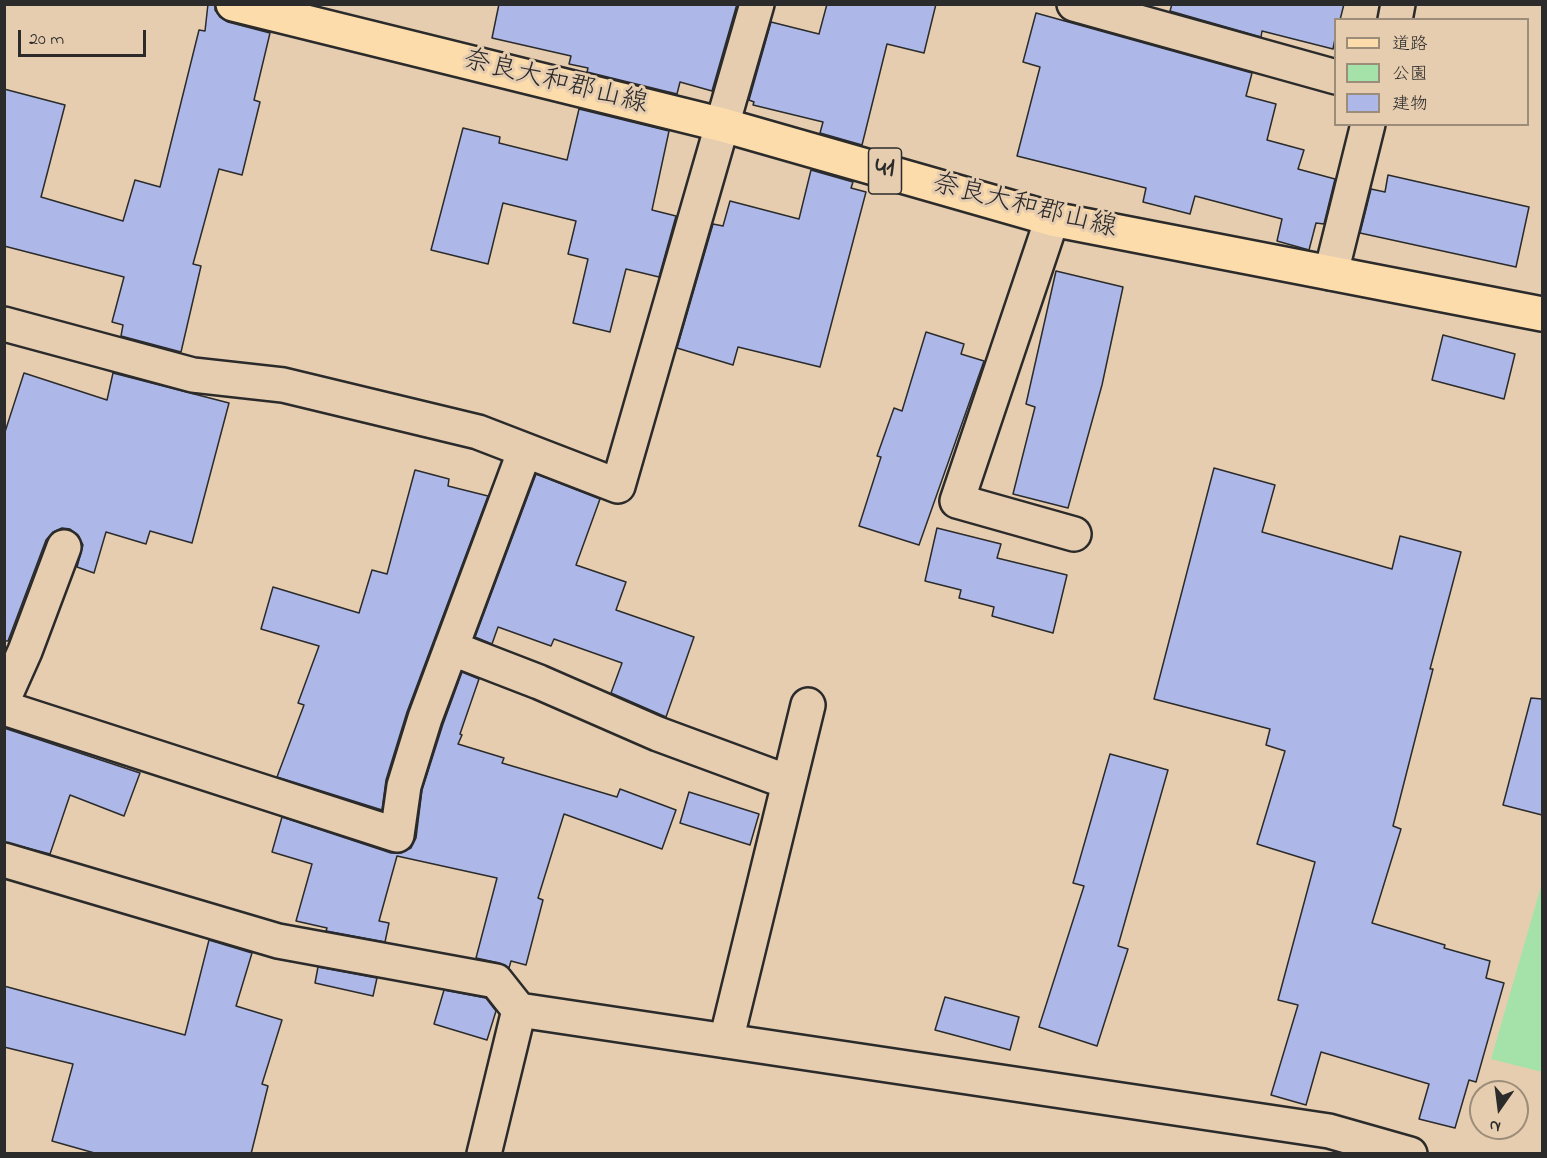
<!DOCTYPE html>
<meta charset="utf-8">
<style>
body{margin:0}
#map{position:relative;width:1547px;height:1158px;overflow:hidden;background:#e7cdaf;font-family:"Indie Flower","Klee One",sans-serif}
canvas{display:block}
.frame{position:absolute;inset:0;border:6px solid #2b2b2b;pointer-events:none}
.legend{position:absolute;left:1334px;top:18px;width:195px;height:108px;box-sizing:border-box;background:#e7cdaf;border:2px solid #9c8c7a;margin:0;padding:8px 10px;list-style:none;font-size:18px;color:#2b2b2b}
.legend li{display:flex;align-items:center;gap:12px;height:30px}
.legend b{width:30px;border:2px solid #9c8c7a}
.north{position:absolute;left:1469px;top:1080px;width:60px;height:60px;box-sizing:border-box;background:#e7cdaf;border:2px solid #9c8c7a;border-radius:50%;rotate:194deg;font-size:16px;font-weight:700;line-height:24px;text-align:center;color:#2b2b2b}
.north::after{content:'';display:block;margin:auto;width:21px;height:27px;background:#2b2b2b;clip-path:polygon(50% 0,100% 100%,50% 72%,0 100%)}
.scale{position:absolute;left:18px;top:30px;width:128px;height:27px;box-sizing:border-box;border:3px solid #2b2b2b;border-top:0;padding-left:8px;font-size:18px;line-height:21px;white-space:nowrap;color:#2b2b2b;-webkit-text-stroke:4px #e7cdaf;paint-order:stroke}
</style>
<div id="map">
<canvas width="1547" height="1158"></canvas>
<div class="frame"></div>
<ul class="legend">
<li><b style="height:8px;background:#fddcac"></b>道路</li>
<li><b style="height:16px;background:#a5e2a9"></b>公園</li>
<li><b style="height:16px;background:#adb8e8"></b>建物</li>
</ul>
<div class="north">N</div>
<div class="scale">20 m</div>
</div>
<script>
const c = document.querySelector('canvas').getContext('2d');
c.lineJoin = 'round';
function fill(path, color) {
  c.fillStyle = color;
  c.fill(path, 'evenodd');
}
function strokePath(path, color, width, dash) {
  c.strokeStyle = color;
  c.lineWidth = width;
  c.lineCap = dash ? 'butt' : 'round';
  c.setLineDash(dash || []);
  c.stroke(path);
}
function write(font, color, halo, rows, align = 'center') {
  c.font = font + ' "Indie Flower","Klee One",sans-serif';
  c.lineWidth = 6;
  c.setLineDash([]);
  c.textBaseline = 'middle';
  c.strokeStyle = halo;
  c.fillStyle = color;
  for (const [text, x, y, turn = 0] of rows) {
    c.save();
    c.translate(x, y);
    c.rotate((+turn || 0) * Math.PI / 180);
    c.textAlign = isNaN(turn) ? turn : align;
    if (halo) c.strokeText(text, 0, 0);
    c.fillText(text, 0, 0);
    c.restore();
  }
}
const green = new Path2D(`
 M 1542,883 L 1542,1072 L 1491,1059 Z`);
const building = new Path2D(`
 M 208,4 L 215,4 L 215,10 L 220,17 L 228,22 L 270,33 L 254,100 L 260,102 L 242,175 L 219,169 L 193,264 L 201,266 L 181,352 L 121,336 L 123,325 L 112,322 L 124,277 L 4,246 L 4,89 L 65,105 L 41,197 L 123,221 L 135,180 L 160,187 L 199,30 L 205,31 Z
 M 499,4 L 737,4 L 712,91 L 680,82 L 677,94 L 587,72 L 588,68 L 569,64 L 571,56 L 492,38 Z
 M 827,4 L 936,4 L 924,53 L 887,44 L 862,145 L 820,133 L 823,122 L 753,105 L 754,102 L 749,100 L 771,22 L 819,34 Z
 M 1172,4 L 1344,4 L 1340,20 L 1335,20 L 1335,39 L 1333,49 L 1262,31 L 1261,37 L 1170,11 Z
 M 1036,13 L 1252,73 L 1246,96 L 1276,104 L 1267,140 L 1304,150 L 1298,169 L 1335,179 L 1324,224 L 1316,223 L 1309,250 L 1277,241 L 1282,219 L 1195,196 L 1190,214 L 1143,202 L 1146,188 L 1017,156 L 1040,67 L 1023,62 Z
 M 579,109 L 669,131 L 652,210 L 676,216 L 659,277 L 626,269 L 610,332 L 573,323 L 588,259 L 568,254 L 576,221 L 503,203 L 488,264 L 431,250 L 463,128 L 500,137 L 499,143 L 567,160 Z
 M 811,170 L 853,182 L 851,188 L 866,192 L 820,367 L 738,347 L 733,365 L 677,348 L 713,224 L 723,226 L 730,201 L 799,219 Z
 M 1388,175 L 1529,207 L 1516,267 L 1360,233 L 1371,189 L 1385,192 Z
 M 1056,271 L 1123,287 L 1102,385 L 1068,508 L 1013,494 L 1035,407 L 1026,404 Z
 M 926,332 L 964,344 L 961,354 L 984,361 L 919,545 L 859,526 L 881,457 L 877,456 L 894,408 L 902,411 Z
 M 1443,335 L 1515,354 L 1504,399 L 1432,380 Z
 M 24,373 L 107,400 L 113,373 L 229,403 L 192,543 L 150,531 L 146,544 L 106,532 L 94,573 L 77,567 L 83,545 L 78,535 L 70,529 L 62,528 L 53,532 L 46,540 L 40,556 L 8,641 L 4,641 L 4,435 Z
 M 1214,468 L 1275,485 L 1262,532 L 1392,569 L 1400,536 L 1461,552 L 1430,669 L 1433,669 L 1393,826 L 1401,829 L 1372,923 L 1445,945 L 1444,948 L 1490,961 L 1486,978 L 1504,983 L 1476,1082 L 1469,1080 L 1455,1128 L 1419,1119 L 1429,1084 L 1321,1052 L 1306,1105 L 1271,1095 L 1298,1005 L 1278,1000 L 1315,862 L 1257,844 L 1285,751 L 1266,745 L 1270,729 L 1154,699 Z
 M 415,470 L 449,479 L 448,486 L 488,496 L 407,712 L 386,780 L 382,810 L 277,777 L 304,705 L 298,703 L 319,646 L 261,629 L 273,587 L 359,613 L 372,570 L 387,574 Z
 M 536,474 L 600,499 L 576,565 L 626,582 L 616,610 L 694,637 L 666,717 L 611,693 L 622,663 L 554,639 L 551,646 L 498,627 L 492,644 L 475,637 Z
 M 937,528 L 1001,544 L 997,558 L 1067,575 L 1053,633 L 992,616 L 994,607 L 959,598 L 961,590 L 925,581 Z
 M 462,672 L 479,679 L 460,734 L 462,735 L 458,744 L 504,758 L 502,763 L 617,797 L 620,789 L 676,810 L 662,849 L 564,814 L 538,898 L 543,900 L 526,965 L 511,961 L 509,968 L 499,963 L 476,958 L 497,878 L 397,856 L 379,921 L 389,923 L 385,942 L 326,931 L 327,928 L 296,921 L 312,864 L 272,852 L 282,817 L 391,853 L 401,853 L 411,848 L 416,838 L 422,790 L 443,724 Z
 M 1531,698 L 1542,699 L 1542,815 L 1503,805 Z
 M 4,728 L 140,773 L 124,816 L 70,795 L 50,854 L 4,842 Z
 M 1110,754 L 1168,770 L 1118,946 L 1128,949 L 1097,1046 L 1039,1027 L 1084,886 L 1073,883 Z
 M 689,792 L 759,814 L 750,845 L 680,823 Z
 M 209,940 L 252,953 L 236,1006 L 282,1020 L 262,1084 L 268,1086 L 251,1154 L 98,1154 L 52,1141 L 73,1064 L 4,1047 L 4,986 L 185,1035 Z
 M 318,967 L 377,978 L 373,996 L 315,983 Z
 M 444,990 L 486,998 L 496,1011 L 487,1040 L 434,1024 Z
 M 945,997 L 1019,1017 L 1010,1050 L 935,1030 Z`);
const street = new Path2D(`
 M 1074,4 L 1336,77
 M 1395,20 L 1398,4
 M 1052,219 L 957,501 L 1074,534
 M 1331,273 L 1368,124
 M 4,324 L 193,375 L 283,385 L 478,432 L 618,486 L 757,4
 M 451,648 L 539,682 L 658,734 L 788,782
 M 4,698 L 25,651 L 64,547
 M 4,708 L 397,835 L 404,786 L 425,718 L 525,450
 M 4,860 L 278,941 L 496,981 L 519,1010 L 1329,1131 L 1410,1154
 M 726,1041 L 808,705
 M 484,1154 L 519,1010`);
const primary = new Path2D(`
 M 233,4 L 723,125 L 1052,219 L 1542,314`);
const shields = [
 [885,171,33]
];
const shieldNames = [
 ["41",885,171]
];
const streetNames = [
 ["奈良大和郡山線",555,84,14],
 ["奈良大和郡山線",1024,208,14]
];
fill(green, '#a5e2a9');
fill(building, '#adb8e8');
strokePath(building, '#2b2b2b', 1.5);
strokePath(street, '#2b2b2b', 38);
strokePath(primary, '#2b2b2b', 38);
strokePath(street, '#e7cdaf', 33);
strokePath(primary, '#fddcac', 33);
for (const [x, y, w] of shields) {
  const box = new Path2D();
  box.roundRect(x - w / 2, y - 23, w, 46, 4.5);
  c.fillStyle = '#e7cdaf';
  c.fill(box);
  strokePath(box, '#2b2b2b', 1.5);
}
write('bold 26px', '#2b2b2b', null, shieldNames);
write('27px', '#2b2b2b', '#e7cdaf', streetNames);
</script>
